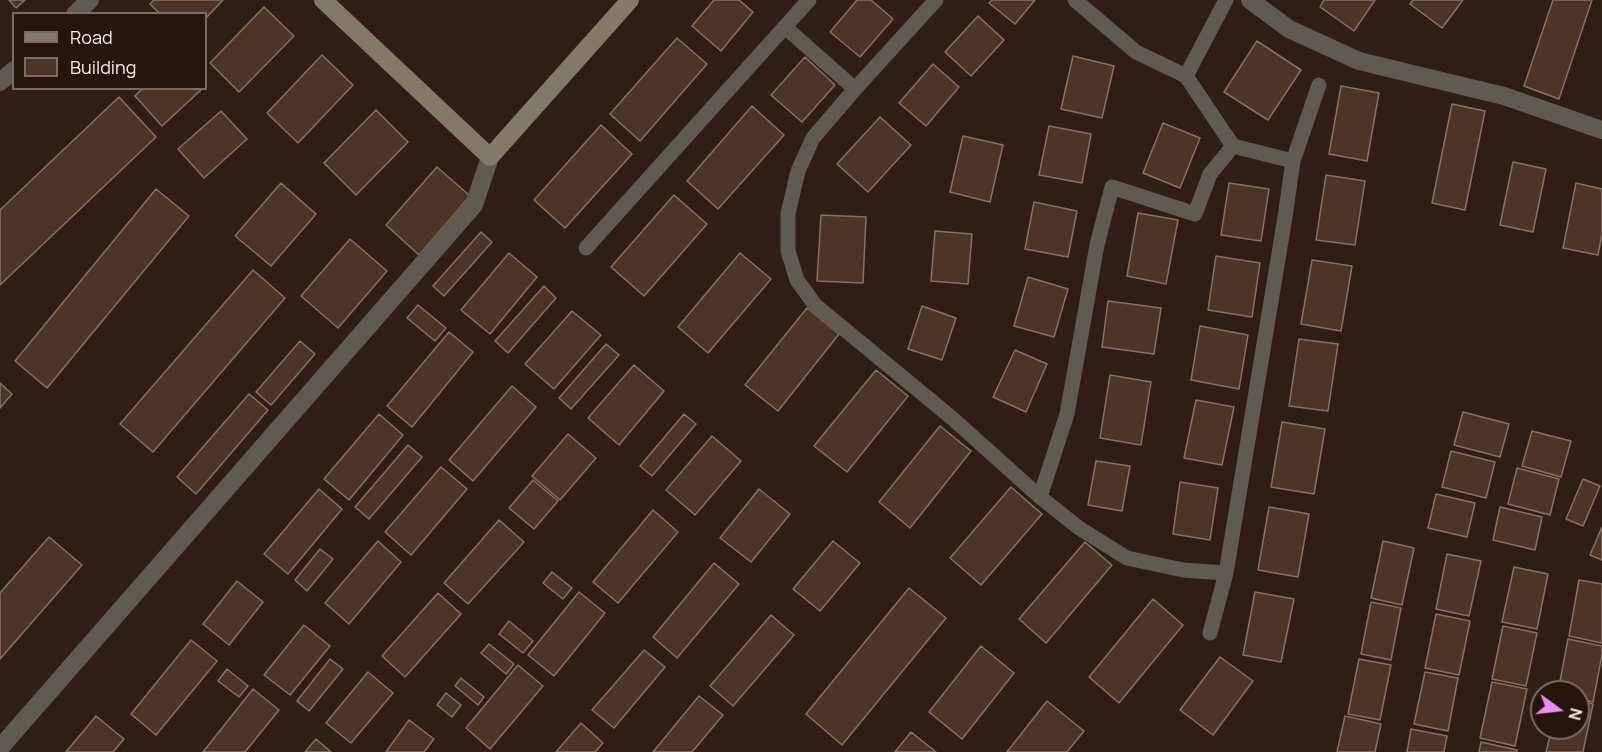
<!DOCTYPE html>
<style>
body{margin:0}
#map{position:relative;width:1602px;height:752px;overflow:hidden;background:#2f1e14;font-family:Manrope,sans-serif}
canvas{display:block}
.legend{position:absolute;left:12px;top:12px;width:195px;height:78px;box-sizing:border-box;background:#25150b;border:2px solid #7b6c63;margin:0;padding:8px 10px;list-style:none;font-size:18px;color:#fbeee8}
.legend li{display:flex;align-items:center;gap:12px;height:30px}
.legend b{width:30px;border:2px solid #7b6c63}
.north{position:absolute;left:1530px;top:680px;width:60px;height:60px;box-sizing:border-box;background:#25150b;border:2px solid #7b6c63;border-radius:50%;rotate:105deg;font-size:16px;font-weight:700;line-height:24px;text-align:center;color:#fbeee8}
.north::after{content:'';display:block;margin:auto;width:21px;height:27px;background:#f18bf5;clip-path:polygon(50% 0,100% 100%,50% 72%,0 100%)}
</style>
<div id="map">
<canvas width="1602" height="752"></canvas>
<ul class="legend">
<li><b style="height:8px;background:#827968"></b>Road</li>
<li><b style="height:16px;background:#4c3527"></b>Building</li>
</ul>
<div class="north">N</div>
</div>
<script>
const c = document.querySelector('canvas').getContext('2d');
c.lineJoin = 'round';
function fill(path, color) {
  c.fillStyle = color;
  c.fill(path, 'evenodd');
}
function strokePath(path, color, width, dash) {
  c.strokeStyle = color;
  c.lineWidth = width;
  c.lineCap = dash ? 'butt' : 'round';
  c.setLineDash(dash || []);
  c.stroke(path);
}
const building = new Path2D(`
 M 9,0 L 25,0 L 16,8 Z
 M 154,0 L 223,0 L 206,18 L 206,14 L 160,14 L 150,4 Z
 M 714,0 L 739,0 L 753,12 L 721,51 L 692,26 Z
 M 857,0 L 871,0 L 893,19 L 860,57 L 830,32 Z
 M 992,0 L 1035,0 L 1015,24 L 989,3 Z
 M 1324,0 L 1375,0 L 1354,31 L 1320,7 Z
 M 1413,0 L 1463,0 L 1442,28 L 1410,4 Z
 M 1553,0 L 1592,0 L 1559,99 L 1524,86 Z
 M 264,7 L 294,36 L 239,92 L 210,63 Z
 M 978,16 L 1004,40 L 971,76 L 945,52 Z
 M 677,38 L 707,64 L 640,141 L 610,114 Z
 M 1257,41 L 1301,70 L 1268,120 L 1224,92 Z
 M 322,55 L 353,85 L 298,143 L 267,113 Z
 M 1073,56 L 1114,66 L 1102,118 L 1061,109 Z
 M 805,57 L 835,85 L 802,122 L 771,95 Z
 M 933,64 L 959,87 L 926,126 L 899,103 Z
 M 1341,86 L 1379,93 L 1367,161 L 1329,154 Z
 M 143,88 L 202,88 L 202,89 L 162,126 L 135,96 Z
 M 119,97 L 156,137 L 0,285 L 0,210 Z
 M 1452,104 L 1485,111 L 1465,210 L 1432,203 Z
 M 752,106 L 784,135 L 718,209 L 687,181 Z
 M 376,110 L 408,142 L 356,195 L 324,163 Z
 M 221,111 L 247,139 L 204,178 L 178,149 Z
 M 880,117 L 911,145 L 868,192 L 837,164 Z
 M 1163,123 L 1200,138 L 1180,188 L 1143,173 Z
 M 601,125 L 632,154 L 565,228 L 534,200 Z
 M 1049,126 L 1091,134 L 1082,183 L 1039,175 Z
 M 963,136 L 1003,145 L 990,202 L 950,192 Z
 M 1513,162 L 1546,169 L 1533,232 L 1500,225 Z
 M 437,167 L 470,196 L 419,255 L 386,225 Z
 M 1326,175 L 1365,181 L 1355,245 L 1316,240 Z
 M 281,183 L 316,214 L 271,266 L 235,236 Z
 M 1229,183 L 1269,189 L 1261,241 L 1221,235 Z
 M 1576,183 L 1602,189 L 1602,234 L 1598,255 L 1563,248 Z
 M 156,189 L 189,216 L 47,388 L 15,361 Z
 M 674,195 L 707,224 L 644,296 L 611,267 Z
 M 1034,202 L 1077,211 L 1068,257 L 1025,249 Z
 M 1138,213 L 1178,220 L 1166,284 L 1127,276 Z
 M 821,215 L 866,217 L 863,283 L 817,281 Z
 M 935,231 L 972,234 L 968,284 L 931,281 Z
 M 481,232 L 492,242 L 444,296 L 433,286 Z
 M 350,239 L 387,271 L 338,328 L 301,296 Z
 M 509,253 L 537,277 L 490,334 L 461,310 Z
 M 740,253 L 771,279 L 708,353 L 678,327 Z
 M 1216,256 L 1260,263 L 1252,317 L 1208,310 Z
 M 1312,260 L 1352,266 L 1341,331 L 1301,324 Z
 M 253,270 L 285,298 L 153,452 L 120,424 Z
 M 1028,277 L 1068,289 L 1054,337 L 1014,326 Z
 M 544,286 L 556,298 L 508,353 L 495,341 Z
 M 1108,301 L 1161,308 L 1154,354 L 1102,347 Z
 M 418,305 L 446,328 L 435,341 L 407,318 Z
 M 922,306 L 956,318 L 942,360 L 908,349 Z
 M 807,308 L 839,334 L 778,411 L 745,385 Z
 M 572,311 L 601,335 L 554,389 L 525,364 Z
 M 1200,326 L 1248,335 L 1239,389 L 1191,380 Z
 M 449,332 L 473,352 L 412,427 L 387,406 Z
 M 1299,339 L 1338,344 L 1328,411 L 1289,406 Z
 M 300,341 L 315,354 L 271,405 L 256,392 Z
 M 606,344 L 619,355 L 571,409 L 559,398 Z
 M 1015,350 L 1047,364 L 1026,412 L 993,397 Z
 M 634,365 L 664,391 L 619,445 L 588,418 Z
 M 876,370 L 908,396 L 847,472 L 814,446 Z
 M 1110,375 L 1151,382 L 1141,445 L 1100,438 Z
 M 0,383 L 12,394 L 0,408 Z
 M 512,386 L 536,407 L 473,481 L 449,460 Z
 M 249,394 L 268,410 L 196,494 L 177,477 Z
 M 1196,400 L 1234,407 L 1222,465 L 1184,458 Z
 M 1463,412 L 1509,424 L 1500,457 L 1454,445 Z
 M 379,414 L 403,435 L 349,500 L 324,479 Z
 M 684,414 L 696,424 L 652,476 L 640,466 Z
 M 1282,422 L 1325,429 L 1314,494 L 1271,487 Z
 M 940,426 L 971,451 L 910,528 L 879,502 Z
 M 1532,431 L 1571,441 L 1561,477 L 1522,466 Z
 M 568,434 L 596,458 L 560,500 L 532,476 Z
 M 712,436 L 741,461 L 695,515 L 666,490 Z
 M 408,445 L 422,457 L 369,519 L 355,507 Z
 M 1451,451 L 1495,462 L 1486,498 L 1442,487 Z
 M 1096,461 L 1130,466 L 1122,511 L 1088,505 Z
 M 441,467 L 467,489 L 411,555 L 385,532 Z
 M 1517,468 L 1559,479 L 1550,515 L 1508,504 Z
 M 1583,479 L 1600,486 L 1583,526 L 1566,519 Z
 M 533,480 L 558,501 L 534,529 L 509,508 Z
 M 1180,482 L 1218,488 L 1210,540 L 1173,534 Z
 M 1011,487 L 1042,514 L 981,585 L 950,558 Z
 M 319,489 L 342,509 L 288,574 L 264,554 Z
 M 759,489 L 790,514 L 751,562 L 720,538 Z
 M 1436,494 L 1475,503 L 1467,537 L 1428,528 Z
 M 1269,507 L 1309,514 L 1298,577 L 1258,570 Z
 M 1500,507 L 1542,517 L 1535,550 L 1493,540 Z
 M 653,510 L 678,532 L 618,603 L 593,582 Z
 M 499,520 L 524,542 L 468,604 L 444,583 Z
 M 1602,527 L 1602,560 L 1590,555 Z
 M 49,537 L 82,565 L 0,659 L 0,593 Z
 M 378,541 L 401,562 L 349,624 L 325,603 Z
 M 833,541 L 860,563 L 820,611 L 793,589 Z
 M 1383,541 L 1414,548 L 1402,605 L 1371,598 Z
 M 1085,542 L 1112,565 L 1046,643 L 1019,619 Z
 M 320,549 L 333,559 L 307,591 L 295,580 Z
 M 1447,554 L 1481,561 L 1469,616 L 1436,609 Z
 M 714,563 L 739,584 L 677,658 L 653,637 Z
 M 1514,567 L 1548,574 L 1537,629 L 1502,622 Z
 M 552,572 L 572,588 L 563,599 L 543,583 Z
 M 1579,580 L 1602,584 L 1602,643 L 1569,636 Z
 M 237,581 L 263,602 L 229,645 L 203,624 Z
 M 909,588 L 946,618 L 842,745 L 806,714 Z
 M 579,592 L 605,613 L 554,676 L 528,655 Z
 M 1255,592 L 1294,599 L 1281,662 L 1243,655 Z
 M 438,593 L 461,614 L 405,677 L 382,656 Z
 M 1153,599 L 1183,625 L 1119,703 L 1089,677 Z
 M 1371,602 L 1401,608 L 1391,660 L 1361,654 Z
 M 1436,614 L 1470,621 L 1459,675 L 1425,668 Z
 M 771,615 L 794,635 L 733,706 L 710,686 Z
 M 509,621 L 533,641 L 523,653 L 499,634 Z
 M 304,625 L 330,646 L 290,695 L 264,675 Z
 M 1503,626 L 1537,633 L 1526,686 L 1492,679 Z
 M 1568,639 L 1602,646 L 1602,655 L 1593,702 L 1578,699 L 1578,692 L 1558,692 Z
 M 191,640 L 217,661 L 156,735 L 131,714 Z
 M 489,644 L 514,664 L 506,674 L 481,653 Z
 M 981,646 L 1014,673 L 962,739 L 929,712 Z
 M 644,650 L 665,667 L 614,728 L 592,710 Z
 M 1220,657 L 1253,681 L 1213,735 L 1180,710 Z
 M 330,659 L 343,669 L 309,711 L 297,701 Z
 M 1359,659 L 1391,665 L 1380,720 L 1348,714 Z
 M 518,665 L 543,686 L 490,749 L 466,728 Z
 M 227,669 L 248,686 L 239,697 L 218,681 Z
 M 368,672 L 393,693 L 351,743 L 326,723 Z
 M 1425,672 L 1458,678 L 1448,731 L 1414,724 Z
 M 461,678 L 484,697 L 478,705 L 455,686 Z
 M 1492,682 L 1527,689 L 1515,746 L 1480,738 Z
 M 253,689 L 279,710 L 245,752 L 203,752 Z
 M 446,693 L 461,705 L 452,717 L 437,705 Z
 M 699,696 L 723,715 L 692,752 L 653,752 Z
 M 1047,701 L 1084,731 L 1067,752 L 1007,752 Z
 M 1578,701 L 1593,704 L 1583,752 L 1546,752 L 1552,728 L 1578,728 Z
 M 96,716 L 124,739 L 113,752 L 66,752 Z
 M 1345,716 L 1381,724 L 1375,752 L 1337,752 Z
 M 409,720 L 434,739 L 424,752 L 386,752 Z
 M 581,723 L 603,743 L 595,752 L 556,752 Z
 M 1411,729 L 1447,736 L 1444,752 L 1407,752 Z
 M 911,732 L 936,752 L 895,752 Z
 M 316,739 L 331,752 L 305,752 Z
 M 1481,742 L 1517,750 L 1517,752 L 1479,752 Z`);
const lane = new Path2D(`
 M 936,0 L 855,89 L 813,138 L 798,171 L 788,214 L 788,251 L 797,280 L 815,305 L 952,418 L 1040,497 L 1079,528 L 1127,558 L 1183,570 L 1226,573
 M 1075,0 L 1136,52 L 1186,76 L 1233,146
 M 785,27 L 855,89
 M 1186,76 L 1226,0
 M 586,248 L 809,0
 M 1040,497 L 1067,414 L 1097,245 L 1112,187 L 1195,214 L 1210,174 L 1233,146 L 1293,161
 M 1210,633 L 1226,573 L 1285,217 L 1293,161 L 1319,85`);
const street = new Path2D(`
 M 1250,0 L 1289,29 L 1359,61 L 1504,96 L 1602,130
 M 75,14 L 90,0
 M 0,82 L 14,70
 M 0,748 L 474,205 L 490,157`);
const secondary = new Path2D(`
 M 323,0 L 490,157 L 630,0`);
fill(building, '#4c3527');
strokePath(building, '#867165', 1.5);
strokePath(lane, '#605a4f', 15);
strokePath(street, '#605a4f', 18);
strokePath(secondary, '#827968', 18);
</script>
